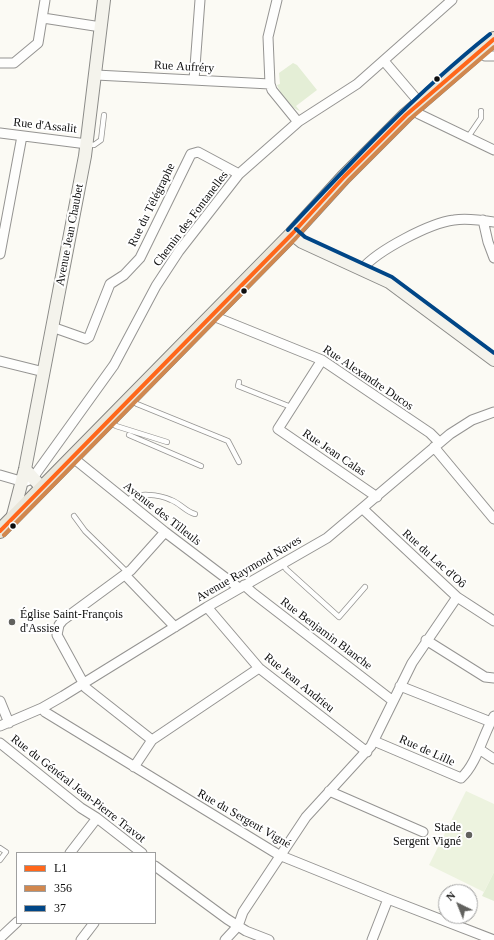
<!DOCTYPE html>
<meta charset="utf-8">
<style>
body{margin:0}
#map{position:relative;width:494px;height:940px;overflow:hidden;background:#fbfaf4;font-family:Georgia,serif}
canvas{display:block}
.legend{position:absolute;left:16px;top:852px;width:140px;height:72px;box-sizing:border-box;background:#fff;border:1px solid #9f9f9f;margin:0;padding:5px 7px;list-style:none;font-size:12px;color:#0e0e0e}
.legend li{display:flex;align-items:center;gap:8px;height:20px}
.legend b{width:20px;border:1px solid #9f9f9f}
.north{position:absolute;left:438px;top:884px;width:40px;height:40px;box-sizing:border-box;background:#fff;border:1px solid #9f9f9f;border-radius:50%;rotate:317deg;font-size:11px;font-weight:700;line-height:16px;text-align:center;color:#0e0e0e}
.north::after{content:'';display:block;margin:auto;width:14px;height:18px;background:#61615e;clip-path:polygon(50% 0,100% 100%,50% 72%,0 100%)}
</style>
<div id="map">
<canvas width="494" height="940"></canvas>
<ul class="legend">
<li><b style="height:5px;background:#ff671b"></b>L1</li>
<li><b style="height:5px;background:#d1874e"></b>356</li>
<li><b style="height:5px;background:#004687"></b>37</li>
</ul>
<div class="north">N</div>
</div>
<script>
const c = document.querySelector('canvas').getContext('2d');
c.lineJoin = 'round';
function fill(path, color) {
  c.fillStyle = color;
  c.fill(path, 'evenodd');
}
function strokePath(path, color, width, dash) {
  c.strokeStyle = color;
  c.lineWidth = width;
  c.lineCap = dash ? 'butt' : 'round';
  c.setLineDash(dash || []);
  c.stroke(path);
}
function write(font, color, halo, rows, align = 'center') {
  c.font = font + ' Georgia,serif';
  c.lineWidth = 4;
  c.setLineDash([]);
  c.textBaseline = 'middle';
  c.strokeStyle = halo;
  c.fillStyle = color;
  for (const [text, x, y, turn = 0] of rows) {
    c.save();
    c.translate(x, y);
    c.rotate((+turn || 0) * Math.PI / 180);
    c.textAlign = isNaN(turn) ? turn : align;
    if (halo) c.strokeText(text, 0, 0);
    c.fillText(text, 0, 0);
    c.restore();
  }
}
const green = new Path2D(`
 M 293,63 L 297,65 L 317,90 L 296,106 L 300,111 C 290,108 281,94 277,85 L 280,84 L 279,73 Z
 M 494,872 L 494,901 L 482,896 Z`);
const pitch = new Path2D(`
 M 466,791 L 494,804 L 494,872 L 484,892 L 429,865 Z`);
const lane = new Path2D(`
 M 468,137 L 481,118 L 481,111
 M 87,144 L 94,145 L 101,140 L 104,115
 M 239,382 L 238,386 L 291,407
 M 131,400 L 137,404 L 228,441 L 239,462
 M 110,421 L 116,426 L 167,442
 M 129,435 L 201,466
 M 127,501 C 135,491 161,495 171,500 C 180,503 186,512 195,514
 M 74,516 L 85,531 L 128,573
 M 283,564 L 286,569 L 339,617 L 365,587
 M 0,848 L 6,852 L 0,860`);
const street = new Path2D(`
 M 277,0 L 268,37 L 270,84 L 272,90 L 298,122
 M 43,18 L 101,27
 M 479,51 L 485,56 L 494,56
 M 384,61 L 419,102
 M 0,63 L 14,63 L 38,43 L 45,0
 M 96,75 L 270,84
 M 194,80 L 200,0
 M 413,108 L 419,114 L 494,150
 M 0,133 L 87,144
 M 483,220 L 488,242 L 494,258
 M 0,254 L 22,136
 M 362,269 C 378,250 430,223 454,220 C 467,218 481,220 494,222
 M 213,314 L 218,318 L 322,360 L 430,433 L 439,442
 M 52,327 L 86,339 L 89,337 L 110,284 L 124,275 L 140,258 L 191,154 L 198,152 L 239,174
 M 322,360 L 278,429 L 377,497
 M 0,361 L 44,372
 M 434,447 L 494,519
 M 72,457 L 165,532 L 239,588
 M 0,475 L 24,482 L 32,479 L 114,365 L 156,286 L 179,251 L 239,174 L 298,122 L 357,84 L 452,0
 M 363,509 L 457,597 L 494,621
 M 125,575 L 175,627
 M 244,585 L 253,593 L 393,701
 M 207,607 L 259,668 L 367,752
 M 426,640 L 485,677 L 494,678
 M 400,686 L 491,722
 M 0,701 L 9,723
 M 42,708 L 45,712 L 279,855 L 388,899 L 494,940
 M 0,726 L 42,708 L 63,696 L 207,607 L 327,538 L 450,434 L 472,420 L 494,412
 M 152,740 L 86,688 L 57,635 L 59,625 L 63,620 L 131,570 L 165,532
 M 374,741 L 461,778 C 477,764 483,734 494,716
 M 0,743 L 81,808 L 97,818 L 142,853
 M 479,749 L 494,759
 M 134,767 L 152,740 L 259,668
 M 329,791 L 423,832
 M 70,853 L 97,818
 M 155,866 L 227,919 L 246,931 L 269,940
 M 0,938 L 17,922
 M 81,940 L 94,923
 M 225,940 L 238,926 L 243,912 L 306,817 L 371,746 L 412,663 L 457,597
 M 372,940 L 388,899`);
const secondary = new Path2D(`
 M 292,234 L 302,242 L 389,282 L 494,360
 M 25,469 L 42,488
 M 12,519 L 25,469 L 85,156 L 104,0`);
const primary = new Path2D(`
 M 0,531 L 292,234 L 344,177 L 406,115 L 494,39`);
const bus1 = new Path2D(`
 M 0,531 L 292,234 L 344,177 L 406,115 L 494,39`);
const bus2 = new Path2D(`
 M 4,535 L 296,238 L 348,181 L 410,119 L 494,47`);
const bus3 = new Path2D(`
 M 296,229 L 305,237 L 392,277 L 494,353
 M 288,230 C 352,161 416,93 490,34`);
const markers = [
 [437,79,3.5,"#0e0e0e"],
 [244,291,3.5,"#0e0e0e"],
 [13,526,3.5,"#0e0e0e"],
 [12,622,4,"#61615e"],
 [469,835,4,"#61615e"]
];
const streetNames = [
 ["Rue Aufréry",184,67,3],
 ["Rue d'Assalit",45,126,6],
 ["Rue du Télégraphe",152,205,-64],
 ["Chemin des Fontanelles",191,219,-53],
 ["Avenue Jean Chaubet",70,235,-79],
 ["Rue Alexandre Ducos",368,378,34],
 ["Rue Jean Calas",334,453,34],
 ["Avenue des Tilleuls",162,514,38],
 ["Rue du Lac d'Oô",434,559,42],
 ["Avenue Raymond Naves",249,569,-30],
 ["Rue Benjamin Blanche",326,634,37],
 ["Rue Jean Andrieu",299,683,39],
 ["Rue de Lille",427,751,24],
 ["Rue du Général Jean-Pierre Travot",78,789,38],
 ["Rue du Sergent Vigné",244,819,30]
];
const poiNames = [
 ["Église Saint-François",20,615],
 ["d'Assise",20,629],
 ["Stade",461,828,"right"],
 ["Sergent Vigné",461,842,"right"]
];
fill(green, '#e4eed6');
fill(pitch, '#edf3df');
strokePath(lane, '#959492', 6);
strokePath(street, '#959492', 11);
strokePath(secondary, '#8b8b88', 14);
strokePath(primary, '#82827f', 16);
strokePath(lane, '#fefefd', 4.5);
strokePath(street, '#fefefd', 9);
strokePath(secondary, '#f4f3ec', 12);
strokePath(primary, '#eae7db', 14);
strokePath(bus1, '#ff671b', 4);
strokePath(bus2, '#d1874e', 4);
strokePath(bus3, '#004687', 4);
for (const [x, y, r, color] of markers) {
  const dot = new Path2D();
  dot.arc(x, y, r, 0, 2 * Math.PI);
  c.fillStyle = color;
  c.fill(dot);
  strokePath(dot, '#fff', 1.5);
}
write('12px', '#0e0e0e', '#fff', streetNames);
write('12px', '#0e0e0e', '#fff', poiNames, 'left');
</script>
